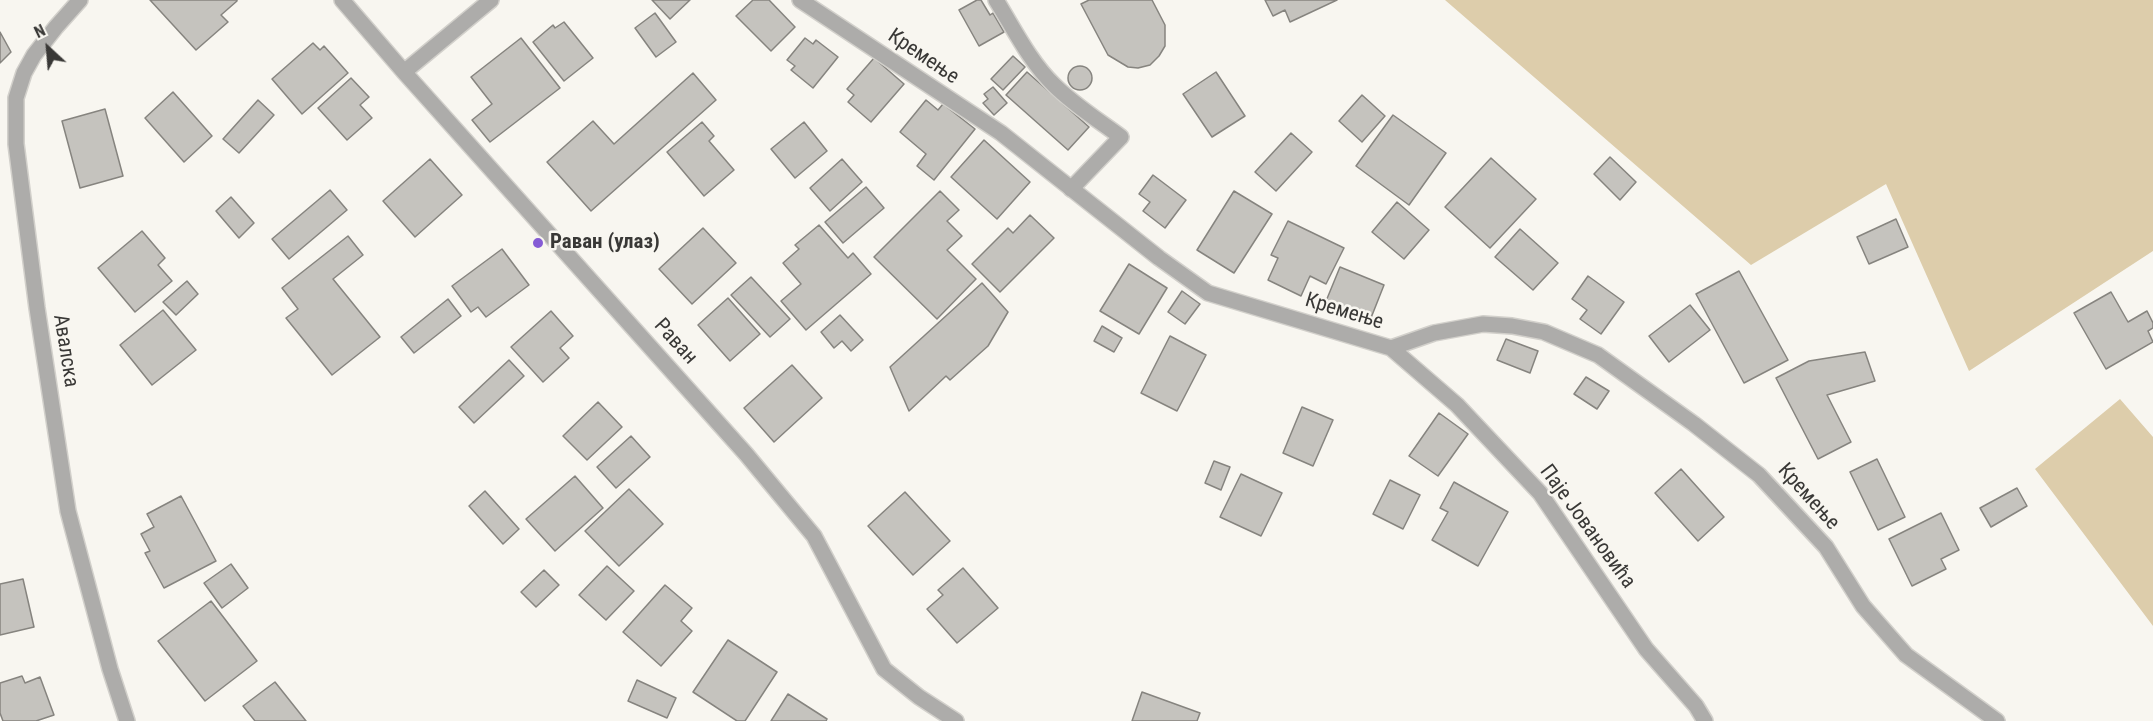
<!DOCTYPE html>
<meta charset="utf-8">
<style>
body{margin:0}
#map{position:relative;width:2153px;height:721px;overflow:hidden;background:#f8f6f0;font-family:"Roboto Condensed",sans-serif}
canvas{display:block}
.north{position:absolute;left:18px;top:18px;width:60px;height:60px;-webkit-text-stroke:4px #f8f6f0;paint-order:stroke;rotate:334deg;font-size:16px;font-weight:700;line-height:24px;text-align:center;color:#393836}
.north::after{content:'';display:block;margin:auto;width:21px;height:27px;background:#393836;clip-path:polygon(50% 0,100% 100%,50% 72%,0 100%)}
</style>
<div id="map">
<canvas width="2153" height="721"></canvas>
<div class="north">N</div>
</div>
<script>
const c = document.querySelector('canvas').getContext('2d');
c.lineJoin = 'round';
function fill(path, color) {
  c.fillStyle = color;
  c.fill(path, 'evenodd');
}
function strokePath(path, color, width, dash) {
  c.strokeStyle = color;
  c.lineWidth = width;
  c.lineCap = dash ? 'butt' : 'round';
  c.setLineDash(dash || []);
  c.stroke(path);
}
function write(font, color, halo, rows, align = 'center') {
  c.font = font + ' "Roboto Condensed",sans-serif';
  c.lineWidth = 5;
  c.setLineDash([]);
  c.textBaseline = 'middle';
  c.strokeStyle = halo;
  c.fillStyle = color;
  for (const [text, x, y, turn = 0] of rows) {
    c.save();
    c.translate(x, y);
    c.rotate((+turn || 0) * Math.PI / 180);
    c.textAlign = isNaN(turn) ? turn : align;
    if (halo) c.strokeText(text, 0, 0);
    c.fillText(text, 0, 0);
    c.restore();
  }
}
const green = new Path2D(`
 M 1445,0 L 2153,0 L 2153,251 L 1969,371 L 1886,184 L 1751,265 Z
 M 2120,399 L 2153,437 L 2153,626 L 2035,469 Z`);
const building = new Path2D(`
 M 150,0 L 237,0 L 237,1 L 221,15 L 228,22 L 196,50 Z
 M 652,0 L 690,0 L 670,19 Z
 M 753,0 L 769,0 L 795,27 L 771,51 L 736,16 Z
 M 977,0 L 981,0 L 990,15 L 993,13 L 1004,32 L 979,46 L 959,10 Z
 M 1089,0 L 1152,0 L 1165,25 L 1165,46 L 1159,56 L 1150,65 L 1138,68 L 1128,67 L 1108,55 L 1081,4 Z
 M 1265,0 L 1337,0 L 1290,22 L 1285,10 L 1273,16 Z
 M 655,13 L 676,42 L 656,57 L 635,28 Z
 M 564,22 L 593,58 L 564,81 L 533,42 L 553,25 L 555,28 Z
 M 0,32 L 11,52 L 0,63 Z
 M 521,38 L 560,88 L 490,142 L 472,120 L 492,104 L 471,77 Z
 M 805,38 L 813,44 L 816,40 L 838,57 L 813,88 L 791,70 L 795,66 L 787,60 Z
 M 313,43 L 320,50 L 324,46 L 348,73 L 302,114 L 272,79 Z
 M 1013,56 L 1025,67 L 1003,90 L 991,79 Z
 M 874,58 L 904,84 L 871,122 L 848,102 L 854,95 L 847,89 Z
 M1068 78a12 12 0 1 1 24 0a12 12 0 1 1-24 0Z
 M 1027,72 L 1089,127 L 1068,150 L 1006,95 Z
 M 1216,72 L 1245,116 L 1212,137 L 1183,94 Z
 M 693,73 L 716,100 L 591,211 L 547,162 L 593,121 L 614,144 Z
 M 351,78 L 369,97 L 360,105 L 372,118 L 347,140 L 318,108 Z
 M 993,87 L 1007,103 L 994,115 L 983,103 L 988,99 L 984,94 Z
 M 173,92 L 212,136 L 184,162 L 145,118 Z
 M 1362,95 L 1385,116 L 1362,142 L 1339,121 Z
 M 258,100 L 274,115 L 239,153 L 223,139 Z
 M 926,100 L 938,110 L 943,104 L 975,129 L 934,180 L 917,166 L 926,154 L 900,132 Z
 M 105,109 L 123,176 L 80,188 L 62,121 Z
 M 1393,115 L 1446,153 L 1409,205 L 1356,166 Z
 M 702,122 L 714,136 L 709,141 L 734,170 L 704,196 L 667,152 Z
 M 804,122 L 827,151 L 795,178 L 771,149 Z
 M 1291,133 L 1312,152 L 1276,191 L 1255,172 Z
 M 984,140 L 1030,182 L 997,219 L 951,177 Z
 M 1610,157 L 1636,182 L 1620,200 L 1594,174 Z
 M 1491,158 L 1536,199 L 1490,248 L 1445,207 Z
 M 430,159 L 462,195 L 415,237 L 383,201 Z
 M 842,159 L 862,182 L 830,211 L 810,188 Z
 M 1153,175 L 1186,200 L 1165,228 L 1143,211 L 1150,202 L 1139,194 Z
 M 866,187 L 884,208 L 843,243 L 825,222 Z
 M 330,190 L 347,210 L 289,259 L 272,239 Z
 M 940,191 L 959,210 L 947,221 L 962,236 L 947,250 L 976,279 L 937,319 L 874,257 Z
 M 1234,191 L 1272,214 L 1234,273 L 1197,250 Z
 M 231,197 L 254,223 L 239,238 L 216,211 Z
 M 1397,202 L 1429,230 L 1404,259 L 1372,232 Z
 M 1030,215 L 1054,238 L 1000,292 L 972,264 L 1008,228 L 1013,233 Z
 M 1896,219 L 1908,247 L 1869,264 L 1857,237 Z
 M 1288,221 L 1344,248 L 1326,284 L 1310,276 L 1301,296 L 1268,280 L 1278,258 L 1271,255 Z
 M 819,225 L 848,258 L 853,253 L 871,274 L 806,330 L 781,301 L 801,284 L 783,263 L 799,249 L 795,245 Z
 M 703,228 L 736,263 L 692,304 L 659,269 Z
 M 1520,229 L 1558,263 L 1533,290 L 1495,257 Z
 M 142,231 L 165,258 L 158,265 L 172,281 L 135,312 L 98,268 Z
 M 348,236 L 363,255 L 333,279 L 380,337 L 332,375 L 286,318 L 298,309 L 282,288 Z
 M 502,249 L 529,285 L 486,317 L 478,307 L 471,312 L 452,286 Z
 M 1129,264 L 1167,288 L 1139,334 L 1100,311 Z
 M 1340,267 L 1384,285 L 1369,323 L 1324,306 Z
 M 1739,271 L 1788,360 L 1744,383 L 1696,294 Z
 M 1588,276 L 1624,302 L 1601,334 L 1580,319 L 1587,310 L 1572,299 Z
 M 751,277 L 790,319 L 770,337 L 731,295 Z
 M 187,281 L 198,294 L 176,315 L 163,302 Z
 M 982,283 L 1008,312 L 988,346 L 950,380 L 946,376 L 909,411 L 890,367 Z
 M 1182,291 L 1200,304 L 1185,324 L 1168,312 Z
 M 2111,292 L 2128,322 L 2147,311 L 2153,323 L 2153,328 L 2148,331 L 2153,342 L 2106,369 L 2074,313 Z
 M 728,298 L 760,334 L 730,361 L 698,325 Z
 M 448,299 L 461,316 L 414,353 L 401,337 Z
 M 1690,305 L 1710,330 L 1669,362 L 1649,336 Z
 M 163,310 L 196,350 L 152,385 L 120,345 Z
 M 551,311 L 573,336 L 560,348 L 569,358 L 543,382 L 511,347 Z
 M 840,315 L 863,340 L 851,351 L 842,341 L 834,348 L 821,332 Z
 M 1102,326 L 1122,338 L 1114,352 L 1094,341 Z
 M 1170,336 L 1206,355 L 1177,411 L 1141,393 Z
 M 1506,339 L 1538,351 L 1530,373 L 1497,360 Z
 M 1865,352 L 1875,381 L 1827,395 L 1851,442 L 1818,459 L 1776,378 L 1809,361 Z
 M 509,360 L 524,376 L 474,423 L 459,407 Z
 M 792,365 L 822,398 L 774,442 L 744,408 Z
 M 1586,377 L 1609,391 L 1597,409 L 1574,394 Z
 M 598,402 L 622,427 L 587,460 L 563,436 Z
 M 1302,407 L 1333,420 L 1313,466 L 1283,453 Z
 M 1439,413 L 1468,434 L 1438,476 L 1409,456 Z
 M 631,436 L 650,457 L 616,488 L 597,467 Z
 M 1877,459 L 1905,517 L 1878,530 L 1850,472 Z
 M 1214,461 L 1230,467 L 1221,490 L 1205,483 Z
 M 1681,469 L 1724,517 L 1698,541 L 1655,493 Z
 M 1241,474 L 1282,493 L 1261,536 L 1220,517 Z
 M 575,476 L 603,508 L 555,551 L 526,519 Z
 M 1390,480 L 1420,495 L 1403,529 L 1373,514 Z
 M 1454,482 L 1508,512 L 1478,566 L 1432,540 L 1448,512 L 1440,508 Z
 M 2017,488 L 2027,506 L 1991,527 L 1980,508 Z
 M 629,489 L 663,524 L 619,566 L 585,531 Z
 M 485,491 L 519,529 L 503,544 L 469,506 Z
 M 905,492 L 950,541 L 913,575 L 868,526 Z
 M 181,496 L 216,561 L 164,588 L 145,553 L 150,551 L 141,534 L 154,527 L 147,514 Z
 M 1941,513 L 1959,550 L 1941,559 L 1946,569 L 1912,586 L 1889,539 Z
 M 231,564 L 248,588 L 222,608 L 204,583 Z
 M 607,566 L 634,591 L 606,620 L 579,595 Z
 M 963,568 L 998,608 L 957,643 L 927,609 L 943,595 L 938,590 Z
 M 544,570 L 559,585 L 536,607 L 521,592 Z
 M 23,579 L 34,627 L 0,635 L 0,584 Z
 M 665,585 L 692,608 L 681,621 L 692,631 L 661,666 L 623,632 Z
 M 211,601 L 257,661 L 205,701 L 158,641 Z
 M 728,640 L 777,672 L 745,721 L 737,721 L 693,692 Z
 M 22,676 L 25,683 L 40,677 L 54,715 L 36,721 L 3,721 L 0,713 L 0,683 Z
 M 637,680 L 676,698 L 667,718 L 628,701 Z
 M 275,682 L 306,721 L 255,721 L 243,706 Z
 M 1142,692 L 1200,713 L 1197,721 L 1132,721 Z
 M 788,694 L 827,719 L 826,721 L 771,721 Z`);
const service = new Path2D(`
 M 996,0 C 1014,29 1030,62 1054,85 C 1074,105 1098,120 1121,137 L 1071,189`);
const minor = new Path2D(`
 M 80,0 L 56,27 L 34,55 L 24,73 L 16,98 L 16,144 L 37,308 L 68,511 L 110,669 L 127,721
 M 342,0 L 404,72 L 746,454 L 814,536 L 884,669 L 919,697 L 956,721
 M 800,0 L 1001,133 L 1159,258 L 1208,293 L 1391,348 L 1434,333 L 1483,324 L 1512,326 L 1544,332 L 1598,355 L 1694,424 L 1759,475 L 1826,547 L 1863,606 L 1906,655 L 1997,721
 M 404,72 L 491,0
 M 1391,348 L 1457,405 L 1540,493 L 1646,649 L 1696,706 L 1705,721`);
const markers = [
 [538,243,6,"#855bd5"]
];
const streetNames = [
 ["Кремење",923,57,34],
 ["Кремење",1344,312,17],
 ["Раван",675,342,48],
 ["Авалска",65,351,81],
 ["Кремење",1808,497,48],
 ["Паје Јовановића",1587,527,54]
];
const poiNames = [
 ["Раван (улаз)",550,243]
];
fill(green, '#ddcdab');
fill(building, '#c5c3be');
strokePath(building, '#86847f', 1.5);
strokePath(service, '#d2d0cb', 18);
strokePath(minor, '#d2d0cb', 18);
strokePath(service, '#adacaa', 15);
strokePath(minor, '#adacaa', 15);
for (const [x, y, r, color] of markers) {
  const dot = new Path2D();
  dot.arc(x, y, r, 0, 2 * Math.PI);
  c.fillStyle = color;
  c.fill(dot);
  strokePath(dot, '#f8f6f0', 2);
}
write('21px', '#393836', '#f8f6f0', streetNames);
write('bold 21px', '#393836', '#f8f6f0', poiNames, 'left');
</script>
